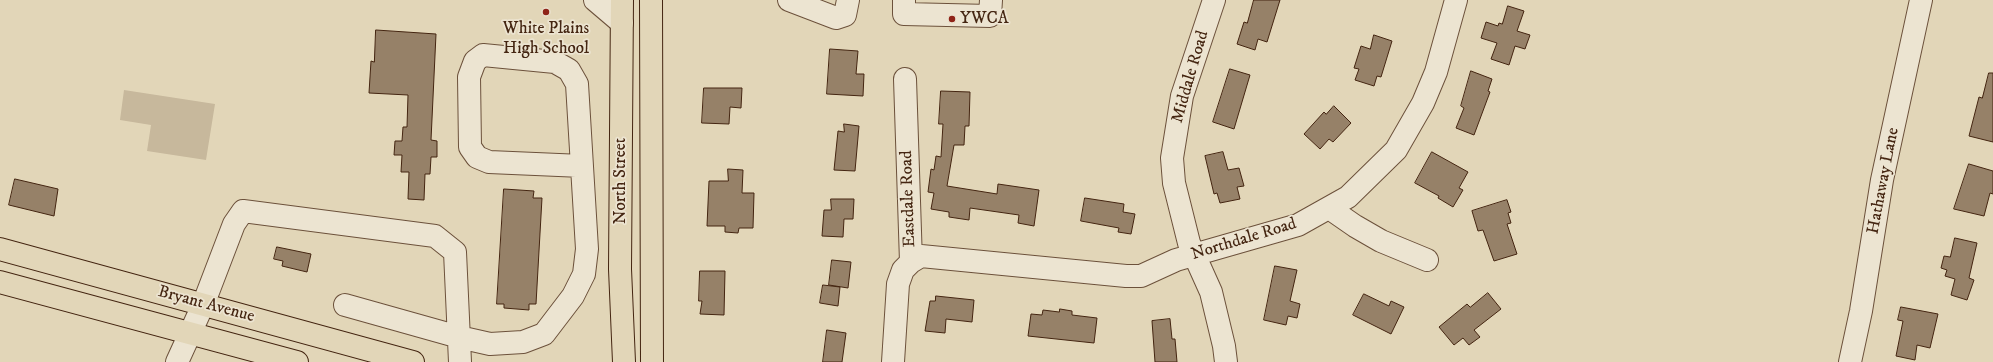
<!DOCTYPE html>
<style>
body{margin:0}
canvas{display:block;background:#e2d6b8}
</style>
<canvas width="1993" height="362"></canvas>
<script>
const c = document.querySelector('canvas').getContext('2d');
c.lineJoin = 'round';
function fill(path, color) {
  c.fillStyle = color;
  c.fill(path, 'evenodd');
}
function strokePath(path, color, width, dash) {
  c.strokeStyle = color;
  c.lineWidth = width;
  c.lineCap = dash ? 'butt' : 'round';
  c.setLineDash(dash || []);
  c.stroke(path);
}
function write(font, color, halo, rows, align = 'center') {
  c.font = font + ' "IM FELL DW Pica",serif';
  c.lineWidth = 3.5;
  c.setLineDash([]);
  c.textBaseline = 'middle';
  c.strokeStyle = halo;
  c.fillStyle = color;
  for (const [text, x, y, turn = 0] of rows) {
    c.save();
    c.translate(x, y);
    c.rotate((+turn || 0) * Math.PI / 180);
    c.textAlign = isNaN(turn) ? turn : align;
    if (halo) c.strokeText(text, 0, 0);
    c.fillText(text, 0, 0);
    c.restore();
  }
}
const green = new Path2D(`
 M 124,90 L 215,104 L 206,160 L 147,151 L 151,125 L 120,120 Z`);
const building = new Path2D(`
 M 1254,0 L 1280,0 L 1267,42 L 1258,39 L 1255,50 L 1237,44 L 1244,22 L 1247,23 Z
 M 1508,6 L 1524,11 L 1517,31 L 1530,35 L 1525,49 L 1515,46 L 1509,65 L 1491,59 L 1497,43 L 1481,38 L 1486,22 L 1498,26 L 1499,23 L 1502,24 Z
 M 376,30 L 436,34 L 431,140 L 437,141 L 437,157 L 431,157 L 430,174 L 425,174 L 424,200 L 408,199 L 409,172 L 401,172 L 402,155 L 394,155 L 395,141 L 402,141 L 403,127 L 407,127 L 408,95 L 369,93 L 371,61 L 374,62 Z
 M 1374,35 L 1392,41 L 1381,77 L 1377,76 L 1374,86 L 1355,80 L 1359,69 L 1354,68 L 1361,46 L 1370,49 Z
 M 830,49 L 858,51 L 856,74 L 864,74 L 863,96 L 827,94 Z
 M 1230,69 L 1250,75 L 1234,129 L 1213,122 Z
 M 1471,71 L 1492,79 L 1488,91 L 1490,92 L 1474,135 L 1456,128 L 1464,108 L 1461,106 Z
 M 1989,73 L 1993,73 L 1993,142 L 1969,136 L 1979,97 L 1982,98 Z
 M 704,88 L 742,88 L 741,108 L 730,107 L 729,124 L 702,123 Z
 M 941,91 L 970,92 L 969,126 L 965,126 L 964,145 L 954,145 L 947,186 L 997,194 L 998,184 L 1039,190 L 1034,226 L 1018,223 L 1019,215 L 970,208 L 969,220 L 949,217 L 949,212 L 931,209 L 934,193 L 928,192 L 931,169 L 934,170 L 936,156 L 941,157 L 943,124 L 939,124 Z
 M 1334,106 L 1351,123 L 1333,142 L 1329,139 L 1320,149 L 1304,134 L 1324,112 L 1326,114 Z
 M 844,124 L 859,126 L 855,171 L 834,170 L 838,131 L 844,132 Z
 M 1223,152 L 1228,170 L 1239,168 L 1244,186 L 1237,187 L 1240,199 L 1220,203 L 1217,193 L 1214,194 L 1205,156 Z
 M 1432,152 L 1468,172 L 1459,188 L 1463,190 L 1453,207 L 1438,198 L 1439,196 L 1415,183 Z
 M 1969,164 L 1993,171 L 1993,194 L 1990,193 L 1984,216 L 1954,209 Z
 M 728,169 L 743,170 L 742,193 L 754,193 L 753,228 L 739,228 L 738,233 L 725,232 L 725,226 L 707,226 L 709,181 L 728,181 Z
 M 15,179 L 58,189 L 54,216 L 9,205 Z
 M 504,189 L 534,191 L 533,198 L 542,198 L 536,304 L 529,304 L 529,310 L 504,308 L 504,304 L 497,304 Z
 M 1085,198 L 1124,204 L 1123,212 L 1135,214 L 1131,234 L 1118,232 L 1119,228 L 1081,221 Z
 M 831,199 L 854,199 L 853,219 L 844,219 L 843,237 L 822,236 L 824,210 L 831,210 Z
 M 1507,200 L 1511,212 L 1508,213 L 1511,223 L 1507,224 L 1517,254 L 1494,261 L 1483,230 L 1478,231 L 1472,211 Z
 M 1955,238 L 1977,243 L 1969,278 L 1974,280 L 1967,300 L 1951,295 L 1955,279 L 1945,276 L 1947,270 L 1941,268 L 1944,256 L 1950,257 Z
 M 277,247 L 311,254 L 307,272 L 282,266 L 283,261 L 274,259 Z
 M 832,260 L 851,262 L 848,288 L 829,285 Z
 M 1275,266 L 1297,270 L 1290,301 L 1300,304 L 1297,318 L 1288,316 L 1286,325 L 1264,320 Z
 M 700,271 L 725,271 L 724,315 L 700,314 L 702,301 L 699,301 Z
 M 823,285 L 840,287 L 838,306 L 820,303 Z
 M 1488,293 L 1501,309 L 1474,330 L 1480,337 L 1469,345 L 1463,338 L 1454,345 L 1439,327 L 1467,304 L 1470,307 Z
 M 1364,294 L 1389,306 L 1391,301 L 1404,307 L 1391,334 L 1353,315 Z
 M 936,296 L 974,300 L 972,322 L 946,319 L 945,333 L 925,331 L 930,301 L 935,301 Z
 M 1901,307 L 1938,314 L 1930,348 L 1917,345 L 1915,360 L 1896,356 L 1903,321 L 1898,320 Z
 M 1060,309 L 1072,311 L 1072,315 L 1097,318 L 1094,343 L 1028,336 L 1031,314 L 1042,315 L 1043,310 L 1059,312 Z
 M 1170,319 L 1172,339 L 1175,339 L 1177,362 L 1155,362 L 1152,321 Z
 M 827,330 L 846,333 L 842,362 L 823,362 Z`);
const minor = new Path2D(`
 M 595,0 L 622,23
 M 789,0 L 836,18 L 845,15 L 848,0
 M 904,0 L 904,14 L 990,16 L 991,0
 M 1214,0 L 1182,96 L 1172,158 L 1174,183 L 1189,243 L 1211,292 L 1224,346 L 1226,362
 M 1329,208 L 1355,226 L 1381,241 L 1427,260
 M 911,262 L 921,256 L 1126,276 L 1141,276 L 1176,260 L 1298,225 L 1348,197 L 1396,150 L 1423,103 L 1436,72 L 1456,0
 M 345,305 L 459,337 L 490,344 L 523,342 L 544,334 L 573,296 L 584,274 L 587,249 L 577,84 L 569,70 L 555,62 L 483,55 L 475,61 L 469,77 L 470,147 L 477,157 L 489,162 L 582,166
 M 177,362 L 203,305 L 234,224 L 243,211 L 435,236 L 455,252 L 460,362
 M 893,362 L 898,284 L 903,270 L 911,262 L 905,79
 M 1850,362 L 1861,311 L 1882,180 L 1921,0`);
const major = new Path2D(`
 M 622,0 L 620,269 L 624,362
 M 651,0 L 652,362
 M 0,249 L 413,362
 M 0,282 L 297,362`);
const markers = [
 [546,12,4,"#8f2418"],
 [952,19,4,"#8f2418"]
];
const poiNames = [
 ["YWCA",960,19],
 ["White Plains",546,29,"center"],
 ["High School",546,49,"center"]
];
const streetNames = [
 ["Middale Road",1191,77,-74],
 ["North Street",621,181,-90],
 ["Hathaway Lane",1884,181,-79],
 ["Eastdale Road",909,199,-92],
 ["Northdale Road",1244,240,-17],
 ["Bryant Avenue",206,305,15]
];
fill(green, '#c7b89c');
fill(building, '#968168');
strokePath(building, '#442511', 1);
strokePath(minor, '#6c513b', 24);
strokePath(major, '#442511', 24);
strokePath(minor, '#ece4d1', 22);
strokePath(major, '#e2d6b8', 22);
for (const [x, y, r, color] of markers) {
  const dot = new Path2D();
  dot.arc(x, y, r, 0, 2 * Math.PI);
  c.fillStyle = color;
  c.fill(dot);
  strokePath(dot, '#ece4d1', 1.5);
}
write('17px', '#442511', '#ece4d1', poiNames, 'left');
write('17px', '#442511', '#ece4d1', streetNames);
</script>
